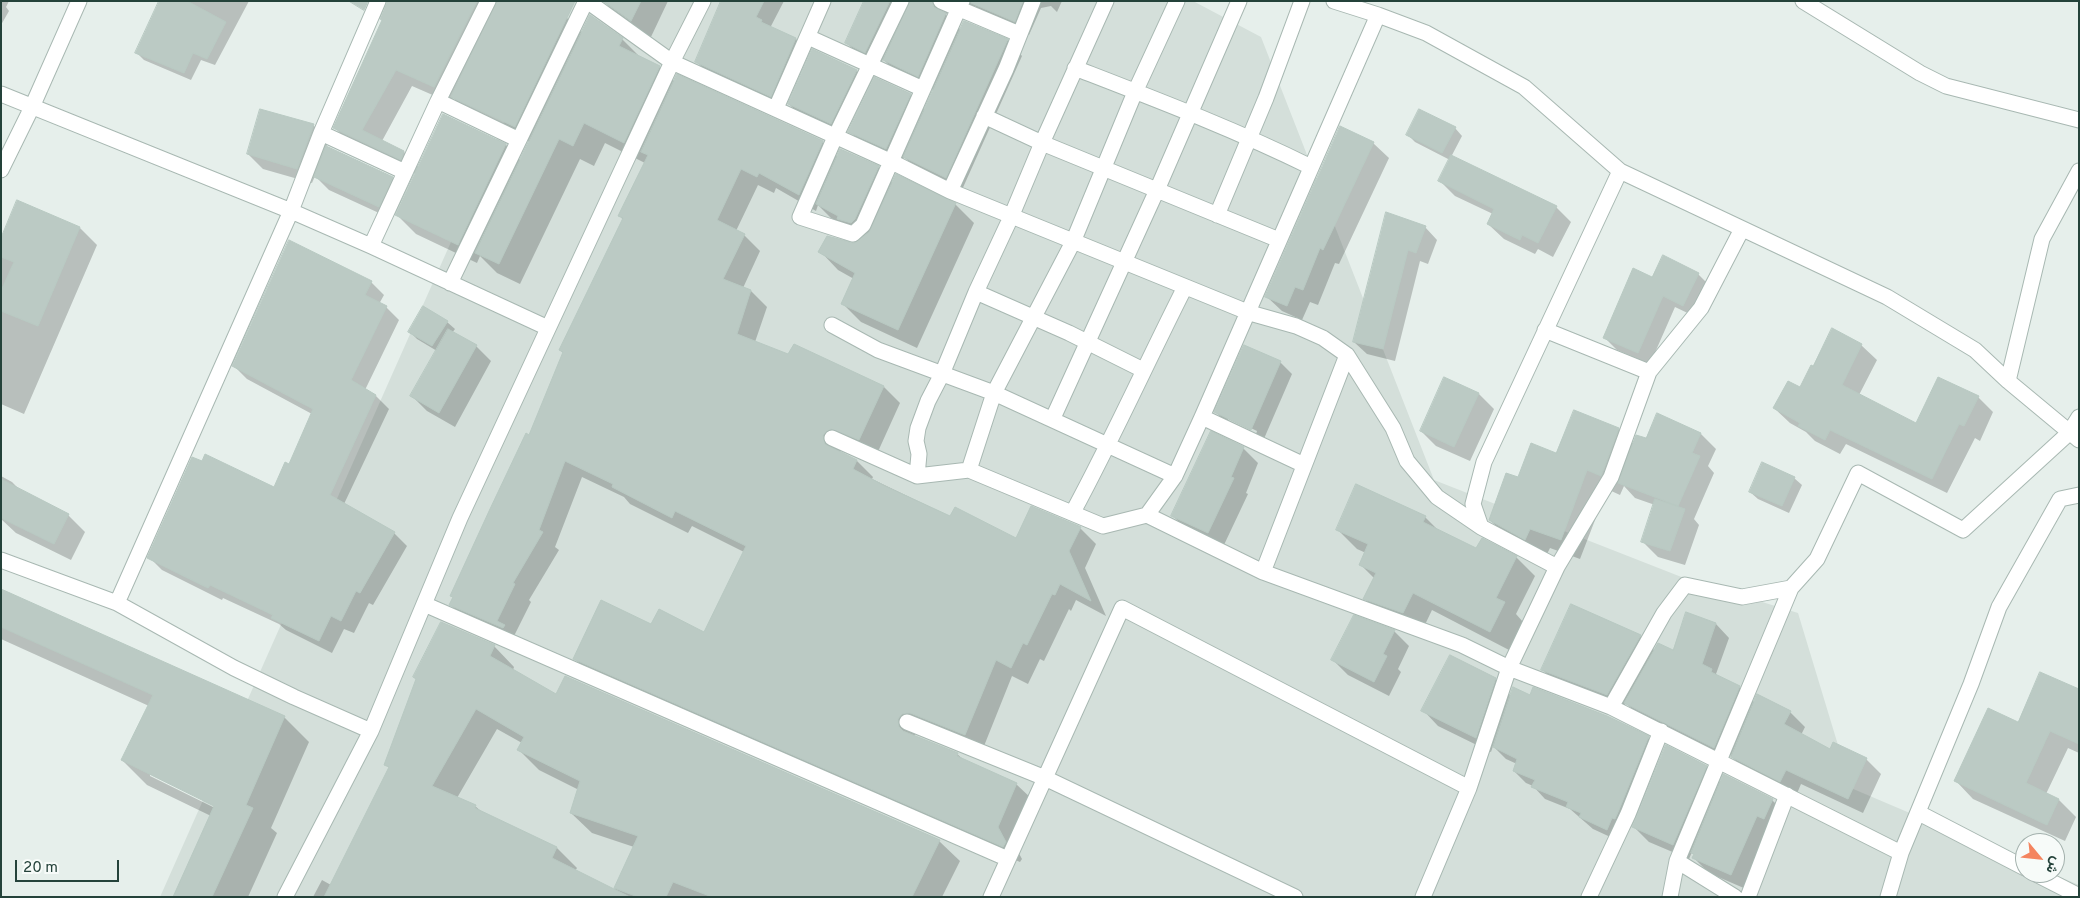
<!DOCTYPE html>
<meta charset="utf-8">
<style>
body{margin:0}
#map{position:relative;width:2080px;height:898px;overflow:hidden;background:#e6efeb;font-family:Overpass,Vazirmatn,sans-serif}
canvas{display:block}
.frame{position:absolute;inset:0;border:2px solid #24423a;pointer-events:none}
.north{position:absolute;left:2015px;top:833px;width:50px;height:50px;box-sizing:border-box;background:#f7fbf9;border:1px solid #a3b1ad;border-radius:50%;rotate:118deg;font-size:14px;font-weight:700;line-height:20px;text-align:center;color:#24423a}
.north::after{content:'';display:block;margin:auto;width:18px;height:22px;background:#f4845f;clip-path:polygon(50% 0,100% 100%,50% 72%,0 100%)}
.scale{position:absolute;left:15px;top:860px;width:104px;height:22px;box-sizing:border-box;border:2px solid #24423a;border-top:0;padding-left:6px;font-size:15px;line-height:18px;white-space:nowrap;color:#24423a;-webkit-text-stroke:4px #f7fbf9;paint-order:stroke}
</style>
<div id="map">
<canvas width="2080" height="898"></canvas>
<div class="frame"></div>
<div class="north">ش</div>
<div class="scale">20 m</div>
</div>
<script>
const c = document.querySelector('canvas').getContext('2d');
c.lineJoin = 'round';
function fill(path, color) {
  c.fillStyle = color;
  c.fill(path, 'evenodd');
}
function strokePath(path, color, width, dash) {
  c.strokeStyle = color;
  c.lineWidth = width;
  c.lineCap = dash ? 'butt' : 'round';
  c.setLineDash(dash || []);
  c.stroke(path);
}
const built = new Path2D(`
 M 558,1 L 1193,1 L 1261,37 L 1434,480 L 1684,578 L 1798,613 L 1851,788 L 2025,862 L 2025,873 L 2051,873 L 2079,885 L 2079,897 L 160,897 Z`);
const shadow = new Path2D(`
 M 1,1 L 9,1 L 6,7 L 9,11 L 1,25 Z
 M 160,1 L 249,1 L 215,65 L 201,60 L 191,80 L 144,60 L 137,53 Z
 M 390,1 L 522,1 L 558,13 L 567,18 L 582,33 L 622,39 L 640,57 L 659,67 L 675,82 L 822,142 L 838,157 L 878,167 L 893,183 L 955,204 L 974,223 L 917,348 L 861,322 L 843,304 L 854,279 L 838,270 L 820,251 L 855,245 L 865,237 L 852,232 L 845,225 L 831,218 L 818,205 L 816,211 L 776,188 L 774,193 L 758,185 L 736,231 L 744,235 L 760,251 L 743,288 L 751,291 L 767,307 L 755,342 L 789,356 L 794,345 L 884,387 L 900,403 L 876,456 L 843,447 L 839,453 L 857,461 L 873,477 L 872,479 L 951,517 L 1016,540 L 1080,528 L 1096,544 L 1085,568 L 1106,616 L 1076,600 L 1071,611 L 1069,609 L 1044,661 L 1040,659 L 1028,684 L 1012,676 L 982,751 L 918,730 L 914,736 L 957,754 L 964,760 L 1016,784 L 1033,800 L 1014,844 L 1022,859 L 1020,862 L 591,675 L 574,658 L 652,626 L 705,633 L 744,552 L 692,526 L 688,533 L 630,504 L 624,497 L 582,477 L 555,547 L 559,550 L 529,600 L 531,602 L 514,636 L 467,621 L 450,604 L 530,437 L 564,354 L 560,350 L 623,220 L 620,216 L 645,163 L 605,143 L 594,166 L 580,159 L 520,284 L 497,273 L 480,256 L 477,263 L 416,234 L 397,215 L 416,174 L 351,144 L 335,128 L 384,20 ZM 412,86 L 451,103 L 453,98 L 469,113 L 530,142 L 521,161 L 506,145 L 443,115 L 419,167 L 404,152 L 382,141 Z
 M 604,1 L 668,1 L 650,39 L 618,16 Z
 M 723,1 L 784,1 L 770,28 L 796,39 L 808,52 L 784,109 L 710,75 L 697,62 Z
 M 866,1 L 1062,1 L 1057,12 L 1051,6 L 1041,8 L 1029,35 L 986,17 L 975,6 L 969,10 L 949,8 L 946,15 L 961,30 L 1007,40 L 1022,56 L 961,192 L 920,172 L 904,157 L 902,163 L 865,147 L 850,131 L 910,95 L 925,110 L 934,90 L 898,74 L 883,59 L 880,66 L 861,57 L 847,43 Z
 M 857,71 L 869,83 L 843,135 L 801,116 L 789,104 Z
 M 261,110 L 314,126 L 329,141 L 326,147 L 392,178 L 405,191 L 392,219 L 329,190 L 315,176 L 312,183 L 263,169 L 248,154 Z
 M 1455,128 L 1462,136 L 1451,157 L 1556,207 L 1571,222 L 1553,257 L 1538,249 L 1535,254 L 1504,239 L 1488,224 L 1493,214 L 1455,196 L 1440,181 L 1450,160 L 1415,142 L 1407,134 Z
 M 1373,143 L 1389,158 L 1339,264 L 1335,263 L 1318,305 L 1310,302 L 1302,320 L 1282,311 L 1266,296 Z
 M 18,202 L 80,228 L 97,245 L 24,414 L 1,404 L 1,241 Z
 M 1387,213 L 1425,227 L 1437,240 L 1428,264 L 1420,261 L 1395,361 L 1367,354 L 1354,342 Z
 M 1698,274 L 1710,286 L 1696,317 L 1675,307 L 1650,364 L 1617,350 L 1605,338 L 1653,278 Z
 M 371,282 L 384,295 L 379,304 L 386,307 L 399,320 L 365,390 L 376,396 L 389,409 L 344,504 L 394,533 L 407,546 L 373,605 L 369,603 L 354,633 L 344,629 L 332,653 L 286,630 L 279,624 L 223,598 L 222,600 L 162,570 L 149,557 L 275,489 L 290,465 L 312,414 L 247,379 L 234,366 Z
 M 447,322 L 455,329 L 452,333 L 476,346 L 491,361 L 455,427 L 427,411 L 412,396 L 437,351 L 417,339 L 409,331 Z
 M 1832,330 L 1861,345 L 1877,360 L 1859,395 L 1916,425 L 1978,397 L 1993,412 L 1980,441 L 1975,438 L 1947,493 L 1846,444 L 1840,454 L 1815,441 L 1806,432 L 1790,423 L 1774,408 L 1800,389 L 1813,368 Z
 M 1280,362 L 1292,374 L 1263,441 L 1227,424 L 1216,412 ZM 1228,417 L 1257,431 L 1256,434 L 1228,420 Z
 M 1445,379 L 1479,394 L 1494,409 L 1470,461 L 1436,446 L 1421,431 Z
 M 1658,414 L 1701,434 L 1716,449 L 1708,466 L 1714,473 L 1694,519 L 1699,525 L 1685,565 L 1658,557 L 1643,542 L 1655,505 L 1635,498 L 1624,486 L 1620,495 L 1607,489 L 1580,559 L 1550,548 L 1545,558 L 1510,540 L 1490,520 L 1519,479 L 1557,455 L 1618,429 L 1634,444 L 1646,440 Z
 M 1243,448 L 1258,463 L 1246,493 L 1248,494 L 1223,547 L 1187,530 L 1172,515 Z
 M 1,476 L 12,482 L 21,491 L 68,515 L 85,532 L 71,560 L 16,533 L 1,519 Z
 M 1794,478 L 1802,485 L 1789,513 L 1758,499 L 1750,492 Z
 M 1425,517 L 1440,532 L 1477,550 L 1516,557 L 1535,576 L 1516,614 L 1523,622 L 1509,650 L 1432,610 L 1422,631 L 1383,617 L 1364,598 L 1374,578 L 1361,565 L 1366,553 L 1357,549 L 1338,530 Z
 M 1,591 L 284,717 L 309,742 L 271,828 L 277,833 L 248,897 L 175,897 L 211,816 L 147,785 L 122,760 L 149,706 L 1,639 ZM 150,774 L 220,808 L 219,810 L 150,776 Z
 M 1687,614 L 1716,624 L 1729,638 L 1716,674 L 1719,677 L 1739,687 L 1755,703 L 1790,712 L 1805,727 L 1801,735 L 1831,750 L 1866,759 L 1881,774 L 1863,813 L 1801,784 L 1796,796 L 1747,772 L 1730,755 L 1728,761 L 1639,716 L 1626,703 L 1622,710 L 1558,685 L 1543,670 L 1640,636 L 1655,651 L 1674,651 Z
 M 1394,631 L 1409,646 L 1398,669 L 1401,672 L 1389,696 L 1348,675 L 1333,660 Z
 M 494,646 L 514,667 L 513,670 L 557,696 L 939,841 L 960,861 L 942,897 L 313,897 L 322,880 L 331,885 L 390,768 L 385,764 ZM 497,729 L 522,743 L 519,750 L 539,770 L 579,790 L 571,813 L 592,833 L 634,847 L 614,890 L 575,871 L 577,868 L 557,848 L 482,812 L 475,806 L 457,798 Z
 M 1495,679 L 1511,696 L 1530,697 L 1648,738 L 1660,750 L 1619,841 L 1593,829 L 1570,809 L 1545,799 L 1533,786 L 1526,783 L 1514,771 L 1517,764 L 1506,759 L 1493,746 L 1491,752 L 1438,726 L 1423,710 Z
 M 2079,690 L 2079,753 L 2068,748 L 2046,794 L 2059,800 L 2076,817 L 2065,841 L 1973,799 L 1956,781 L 2019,723 Z
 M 1706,767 L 1721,782 L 1772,800 L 1787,815 L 1746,889 L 1709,873 L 1694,858 L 1695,855 L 1692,852 L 1689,859 L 1649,842 L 1634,827 Z`);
const building = new Path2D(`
 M 159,1 L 187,1 L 226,22 L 207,59 L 193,53 L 184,73 L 135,53 Z
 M 349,1 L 368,1 L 364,10 Z
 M 387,1 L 477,1 L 434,87 L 396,70 L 362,130 L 404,151 L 401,160 L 333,128 L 382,20 L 380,19 Z
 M 497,1 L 575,1 L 515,127 L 451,97 Z
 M 603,1 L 641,1 L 631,21 Z
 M 721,1 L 764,1 L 756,17 L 762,20 L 761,22 L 796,38 L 771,97 L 695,62 Z
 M 864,1 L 890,1 L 865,53 L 845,43 Z
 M 910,1 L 932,1 L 934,7 L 946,13 L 918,77 L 883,60 Z
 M 971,1 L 1023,1 L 1015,22 L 971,3 Z
 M 590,15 L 623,38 L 619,46 L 660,66 L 624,143 L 584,123 L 573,146 L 559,139 L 499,264 L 475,253 Z
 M 964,21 L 1008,39 L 946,178 L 903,157 Z
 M 812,49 L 857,70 L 831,124 L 788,104 Z
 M 677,74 L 823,141 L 799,195 L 759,173 L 757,177 L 741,169 L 717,220 L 745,234 L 723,279 L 751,290 L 737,334 L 788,354 L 794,344 L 884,386 L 859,440 L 831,429 L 823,435 L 825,444 L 857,460 L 853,469 L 885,486 L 950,516 L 955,507 L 1016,538 L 1031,506 L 1081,527 L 1069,551 L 1091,601 L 1060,584 L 1055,595 L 1052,594 L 1027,645 L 1023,643 L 1011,668 L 996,660 L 965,735 L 910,713 L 902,714 L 898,719 L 899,727 L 903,731 L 958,753 L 957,756 L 1017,783 L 998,827 L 1006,842 L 1003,847 L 573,659 L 601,600 L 651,624 L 659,609 L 704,632 L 746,546 L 675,511 L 672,518 L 612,487 L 613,484 L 565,461 L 539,530 L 543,532 L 513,583 L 515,584 L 497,621 L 505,625 L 503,628 L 449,605 L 453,597 L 450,596 L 490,509 L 526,433 L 529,435 L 563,352 L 559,350 L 623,218 L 618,216 L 648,155 L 641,152 Z
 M 874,77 L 911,94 L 886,149 L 848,132 Z
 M 260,109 L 314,124 L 297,169 L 247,154 Z
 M 1419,109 L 1456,127 L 1442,153 L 1406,135 Z
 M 443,114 L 506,144 L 458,245 L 395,215 Z
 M 1340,126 L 1374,142 L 1323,250 L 1320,248 L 1303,290 L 1295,287 L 1287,306 L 1265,297 Z
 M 326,146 L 393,177 L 379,207 L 314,177 Z
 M 840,149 L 879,166 L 855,219 L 851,223 L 837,219 L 838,216 L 816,204 Z
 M 1451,155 L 1557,206 L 1538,243 L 1522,235 L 1520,240 L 1487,224 L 1494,209 L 1438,181 Z
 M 896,174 L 956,203 L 898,330 L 841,304 L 855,273 L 818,252 L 827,236 L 854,243 L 869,232 Z
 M 17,200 L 80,227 L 38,326 L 1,311 L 1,291 L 14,262 L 1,257 L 1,238 Z
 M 1386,212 L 1426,226 L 1416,253 L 1408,250 L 1383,349 L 1353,342 Z
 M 289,240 L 372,281 L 365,295 L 387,306 L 351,380 L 376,395 L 330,495 L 395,532 L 360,593 L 356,591 L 341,621 L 331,616 L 319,641 L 271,618 L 273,615 L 210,585 L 208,588 L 147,558 L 192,457 L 202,461 L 205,454 L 274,487 L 285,462 L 289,464 L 313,409 L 232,366 Z
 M 1663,255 L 1699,273 L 1683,306 L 1663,296 L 1638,353 L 1603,338 L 1633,268 L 1652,277 Z
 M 423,306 L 448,321 L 432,346 L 408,332 Z
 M 1832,328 L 1862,344 L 1842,385 L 1916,423 L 1938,377 L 1979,396 L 1964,426 L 1959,424 L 1932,479 L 1830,430 L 1825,440 L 1798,426 L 1800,423 L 1773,408 L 1788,381 L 1800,387 L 1811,365 L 1813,366 Z
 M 448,329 L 477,345 L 439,413 L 410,396 Z
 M 1244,345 L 1281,361 L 1251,430 L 1214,412 Z
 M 1444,377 L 1479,393 L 1454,447 L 1420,431 Z
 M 1574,410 L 1619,428 L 1601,476 L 1587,470 L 1561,540 L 1530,529 L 1525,540 L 1489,520 L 1506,473 L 1518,477 L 1531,443 L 1556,453 Z
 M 1657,413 L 1701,433 L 1692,453 L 1700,456 L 1678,506 L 1618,483 L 1636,435 L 1646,438 Z
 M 1211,431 L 1244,447 L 1231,477 L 1234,478 L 1208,533 L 1171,516 Z
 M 1762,462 L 1795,477 L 1782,506 L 1749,492 Z
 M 1,479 L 69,514 L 54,544 L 1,518 Z
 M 1356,484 L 1426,516 L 1423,522 L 1476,548 L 1482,538 L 1517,556 L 1496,598 L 1505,602 L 1490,632 L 1413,593 L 1403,613 L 1363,599 L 1376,573 L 1359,565 L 1368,544 L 1336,530 Z
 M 1655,499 L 1685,509 L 1670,551 L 1641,542 Z
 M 1,589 L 285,716 L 246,805 L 253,808 L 212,897 L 173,897 L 214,806 L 121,760 L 153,695 L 1,627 Z
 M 1571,604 L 1641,635 L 1607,695 L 1541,670 Z
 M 1686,612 L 1716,623 L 1702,664 L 1712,669 L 1711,672 L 1740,686 L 1714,748 L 1624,703 L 1658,643 L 1673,650 Z
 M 1354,615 L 1395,630 L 1383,654 L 1387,656 L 1374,682 L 1331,660 Z
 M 441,622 L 495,645 L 490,656 L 556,694 L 565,676 L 940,840 L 912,897 L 712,897 L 673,882 L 666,897 L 638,897 L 614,888 L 638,836 L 570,813 L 580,781 L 517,750 L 524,737 L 476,709 L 432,786 L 476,805 L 475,808 L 557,847 L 552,858 L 630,897 L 324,897 L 389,767 L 384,765 L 416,679 L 413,677 Z
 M 1450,655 L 1496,678 L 1476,738 L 1421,711 Z
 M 2040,672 L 2079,689 L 2079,744 L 2050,731 L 2026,783 L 2059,799 L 2047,825 L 1954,781 L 1988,708 L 2018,722 Z
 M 1513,687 L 1530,695 L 1533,687 L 1607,716 L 1649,736 L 1619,810 L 1615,819 L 1612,818 L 1607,830 L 1579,817 L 1581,813 L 1566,807 L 1568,802 L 1531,787 L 1535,780 L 1513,771 L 1517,759 L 1493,747 Z
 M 1757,694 L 1791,711 L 1784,724 L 1830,749 L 1833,742 L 1867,758 L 1848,799 L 1786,770 L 1780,782 L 1731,757 Z
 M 1666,745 L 1707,766 L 1673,845 L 1632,827 Z
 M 1723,774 L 1773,799 L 1764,819 L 1757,816 L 1731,875 L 1692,858 L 1694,854 L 1691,853 Z`);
const minor = new Path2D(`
 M 587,1 L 672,62 L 892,162 L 950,191 L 1250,313 L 1296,326 L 1323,338 L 1347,355 L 1393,428 L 1407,461 L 1437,497 L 1481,527 L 1557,567
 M 901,1 L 835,137 L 800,217 L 853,234 L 863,225 L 962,1
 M 941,1 L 1019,34
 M 1334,1 L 1378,15 L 1426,33 L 1524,87 L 1620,171 L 1887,297 L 1975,350 L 2008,381 L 2079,440
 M 1803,1 L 1920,73 L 1946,86 L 2079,120
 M 808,37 L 923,89
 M 1075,68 C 1155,99 1234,129 1311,167
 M 1,94 L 291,211 L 371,246 L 548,328
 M 438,101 L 519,140
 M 776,108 L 823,1
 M 984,116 L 1042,143 L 1279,240
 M 321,133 L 405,172
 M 1,170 L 32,107 L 79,1
 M 950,191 L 1006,69 L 1033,1
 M 1217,215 L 1266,98 L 1302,1
 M 371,246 L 438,101 L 488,1
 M 450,283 L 586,1
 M 976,292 L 1069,333 L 1143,370
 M 832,325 L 878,350 L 994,393 L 1175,476
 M 1545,330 L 1649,372
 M 2008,381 L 2042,239 L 2079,171
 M 1202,417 L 1304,465
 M 1053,418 L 1157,190 L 1239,1
 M 832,438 L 917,476 L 969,470 L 1103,526 L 1147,515 L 1175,476 L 1202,417 L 1378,15
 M 969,470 L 994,393 L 1073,242 L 1135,92 L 1177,1
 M 917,476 L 919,454 L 916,441 L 918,428 L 928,401 L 942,374 L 976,292 L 1011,217 L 1042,143 L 1106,1
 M 1073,512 C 1113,438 1147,362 1185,287
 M 1147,515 L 1263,572 L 1462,645 L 1509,668 L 1611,707 L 1901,853
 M 1481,527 L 1473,504 L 1484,462 L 1620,171
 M 1,560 L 117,603 L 234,668 L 294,697 L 371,731
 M 1263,572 L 1347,355
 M 117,603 L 291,211 L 321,133 L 378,1
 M 424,604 L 1008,859
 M 1611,707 L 1664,613 L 1685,585 L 1742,597 L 1791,588
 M 907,722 L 1045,778 L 1295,897
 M 1919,813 L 2025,868
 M 1677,861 L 1735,897
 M 2034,873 L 2079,896
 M 285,897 L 371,731 L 460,518 L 672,62 L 703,1
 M 991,897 L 1122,608 L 1469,788
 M 1423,897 L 1469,788 L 1509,668 L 1557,567 L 1611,477 L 1649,372 L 1701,308 L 1742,229
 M 1589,897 L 1628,814 L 1661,731
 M 1670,897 L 1677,861 L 1791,588 L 1817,559 L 1858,473 L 1963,530 L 2069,433 L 2079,417
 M 1748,897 L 1787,795
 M 1888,897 L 1901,853 L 1971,684 L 1999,607 L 2060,499 L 2079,495`);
fill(built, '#d4dfda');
fill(shadow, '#0003');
fill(building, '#bbcac4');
strokePath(building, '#b8c9c2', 1);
strokePath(minor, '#a8b8b2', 17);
strokePath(minor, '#fff', 15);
</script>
